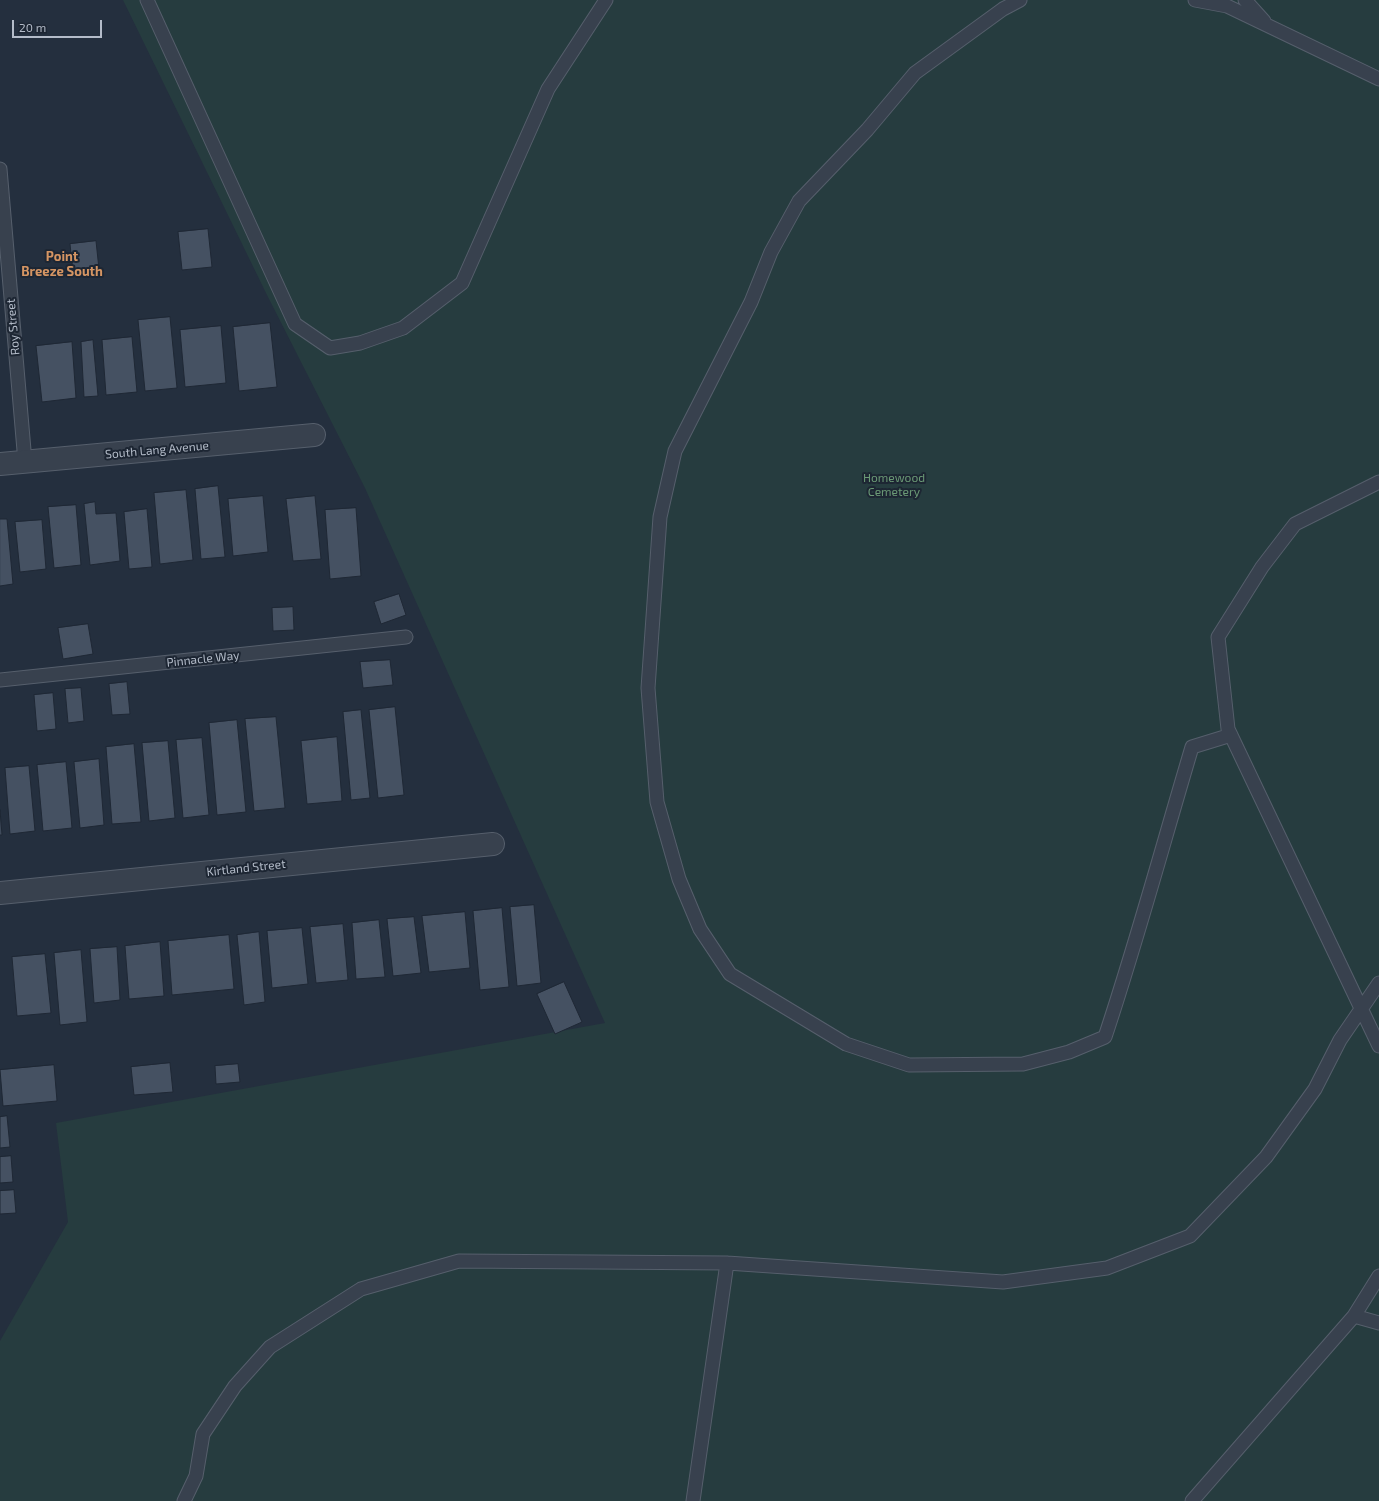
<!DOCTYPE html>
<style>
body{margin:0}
#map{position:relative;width:1379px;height:1501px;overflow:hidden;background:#242f3e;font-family:"Exo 2",sans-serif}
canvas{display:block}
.scale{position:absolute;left:12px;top:20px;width:90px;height:18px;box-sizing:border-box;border:2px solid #b4bcc9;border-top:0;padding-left:5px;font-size:12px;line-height:14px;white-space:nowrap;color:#b4bcc9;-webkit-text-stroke:3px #1d2633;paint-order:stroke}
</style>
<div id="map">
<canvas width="1379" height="1501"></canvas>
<div class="scale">20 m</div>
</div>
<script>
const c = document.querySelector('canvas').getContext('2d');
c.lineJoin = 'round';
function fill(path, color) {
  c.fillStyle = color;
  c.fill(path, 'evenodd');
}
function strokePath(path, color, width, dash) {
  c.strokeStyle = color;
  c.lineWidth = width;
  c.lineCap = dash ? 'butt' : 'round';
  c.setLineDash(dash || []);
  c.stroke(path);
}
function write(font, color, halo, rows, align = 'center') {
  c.font = font + ' "Exo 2",sans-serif';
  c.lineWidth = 4;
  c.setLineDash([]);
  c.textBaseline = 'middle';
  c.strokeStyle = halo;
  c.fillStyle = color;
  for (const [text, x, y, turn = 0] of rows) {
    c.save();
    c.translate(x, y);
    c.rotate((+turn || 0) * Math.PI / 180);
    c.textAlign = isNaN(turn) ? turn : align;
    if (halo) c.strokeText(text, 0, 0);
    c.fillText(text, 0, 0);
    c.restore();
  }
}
const green = new Path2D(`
 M 123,0 L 1379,0 L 1379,1501 L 0,1501 L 0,1341 L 68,1222 L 56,1123 L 605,1023 L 365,488 L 266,293 Z`);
const building = new Path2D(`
 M 208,229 L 212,267 L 182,270 L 178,232 Z
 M 96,241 L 99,269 L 73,272 L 70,244 Z
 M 170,317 L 177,388 L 145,391 L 138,320 Z
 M 270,323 L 277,387 L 239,391 L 233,327 Z
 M 221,326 L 226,383 L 185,387 L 180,330 Z
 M 132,337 L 137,392 L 106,395 L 102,340 Z
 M 93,340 L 98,396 L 84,397 L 81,342 Z
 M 72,342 L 76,398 L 42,402 L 36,346 Z
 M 218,486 L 225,557 L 201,559 L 195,489 Z
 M 186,490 L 193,560 L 160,564 L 154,493 Z
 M 263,496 L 268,552 L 233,556 L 228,499 Z
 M 315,496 L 321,559 L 293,561 L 286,499 Z
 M 95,502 L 96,514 L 116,513 L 120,561 L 90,565 L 84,504 Z
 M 76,505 L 81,565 L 54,568 L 48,507 Z
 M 356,508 L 361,576 L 330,579 L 325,510 Z
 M 147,509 L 152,567 L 129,569 L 124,512 Z
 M 0,519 L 7,519 L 13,584 L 0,586 Z
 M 42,520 L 46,569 L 20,572 L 15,522 Z
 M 399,594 L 406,615 L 381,624 L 374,602 Z
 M 293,607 L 294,630 L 273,631 L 272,608 Z
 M 88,624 L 93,654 L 63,659 L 58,628 Z
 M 390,660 L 393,685 L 363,688 L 360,662 Z
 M 127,682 L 130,714 L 112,715 L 109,684 Z
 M 81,688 L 84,721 L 68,723 L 65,689 Z
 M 53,693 L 56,729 L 37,731 L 34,695 Z
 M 395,707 L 404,795 L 378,798 L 369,710 Z
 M 361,710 L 370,798 L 351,800 L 343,712 Z
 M 276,717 L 285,808 L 254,811 L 245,719 Z
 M 237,720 L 246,812 L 217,815 L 209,723 Z
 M 337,737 L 342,801 L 307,804 L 301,741 Z
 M 202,738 L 209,815 L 183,818 L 176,740 Z
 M 168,741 L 175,818 L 149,821 L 142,743 Z
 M 134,744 L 141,822 L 112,824 L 106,747 Z
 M 99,759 L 104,825 L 80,828 L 74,762 Z
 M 66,762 L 72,828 L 43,831 L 37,765 Z
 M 29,766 L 35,831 L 10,834 L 5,768 Z
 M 0,810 L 2,835 L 0,835 Z
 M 534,905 L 541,983 L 517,986 L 510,907 Z
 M 502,908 L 509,987 L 480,990 L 473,911 Z
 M 465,912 L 470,968 L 429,972 L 422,916 Z
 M 414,917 L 421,973 L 393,976 L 387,919 Z
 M 379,920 L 385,977 L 356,979 L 352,923 Z
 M 343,924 L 348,980 L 316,983 L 310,927 Z
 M 302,928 L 308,984 L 272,988 L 267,931 Z
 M 259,932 L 265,1002 L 244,1005 L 237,935 Z
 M 229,935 L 234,989 L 172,995 L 168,941 Z
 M 160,942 L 164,996 L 129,999 L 125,946 Z
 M 117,947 L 120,1000 L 94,1003 L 90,949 Z
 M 81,950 L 87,1022 L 60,1025 L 54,953 Z
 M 45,954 L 51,1013 L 17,1016 L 12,957 Z
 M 564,982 L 582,1022 L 555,1034 L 537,994 Z
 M 170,1063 L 173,1092 L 134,1095 L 131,1067 Z
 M 238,1064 L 240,1082 L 216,1084 L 215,1066 Z
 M 54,1065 L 57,1101 L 3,1106 L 0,1070 Z
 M 7,1116 L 10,1147 L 0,1148 L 0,1117 Z
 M 11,1156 L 13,1182 L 0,1183 L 0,1157 Z
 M 14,1190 L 16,1213 L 0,1214 L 0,1191 Z`);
const lane = new Path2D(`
 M 147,0 L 295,324 L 330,348 L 360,343 L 403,328 L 462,283 L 548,89 L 606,0
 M 1020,0 L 1003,9 L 915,73 L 867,130 L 799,201 L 771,252 L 751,302 L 675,451 L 660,517 L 648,688 L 657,802 L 679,879 L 700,929 L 730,974 L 846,1044 L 909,1065 L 1023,1064 L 1069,1052 L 1105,1037 C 1137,941 1163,844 1192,747 L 1231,735
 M 1195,0 L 1227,6 L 1379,79
 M 1245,0 L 1264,21
 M 0,169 L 25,462
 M 1379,482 L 1295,524 L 1262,567 L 1218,637 L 1228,729 L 1379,1046
 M 0,680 L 406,637
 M 1354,1316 L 1379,1323
 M 184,1501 L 196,1476 L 203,1434 L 235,1386 L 270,1347 L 361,1289 L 459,1261 L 727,1263 L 1003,1282 L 1107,1268 L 1190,1236 L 1266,1157 L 1315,1089 L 1340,1040 L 1379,983
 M 693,1501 L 727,1263
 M 1192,1501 L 1354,1316 L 1379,1276`);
const street = new Path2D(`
 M 0,464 L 314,435
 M 0,893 L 493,844`);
const streetNames = [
 ["Roy Street",13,327,-95],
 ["South Lang Avenue",157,450,-5],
 ["Pinnacle Way",203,659,-6],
 ["Kirtland Street",246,868,-6]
];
const parkNames = [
 ["Homewood",894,478],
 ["Cemetery",894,492]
];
const neighbourhoodNames = [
 ["Point",62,257],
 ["Breeze South",62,272]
];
fill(green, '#263c3f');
fill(building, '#455162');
strokePath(building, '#1f2835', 1);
strokePath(lane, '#565f6c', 15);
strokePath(street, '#565f6c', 24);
strokePath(lane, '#38414e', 13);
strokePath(street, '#38414e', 22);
write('12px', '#b4bcc9', '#1d2633', streetNames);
write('12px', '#6b9a76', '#1d2633', parkNames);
write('bold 13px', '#d59563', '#1d2633', neighbourhoodNames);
</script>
